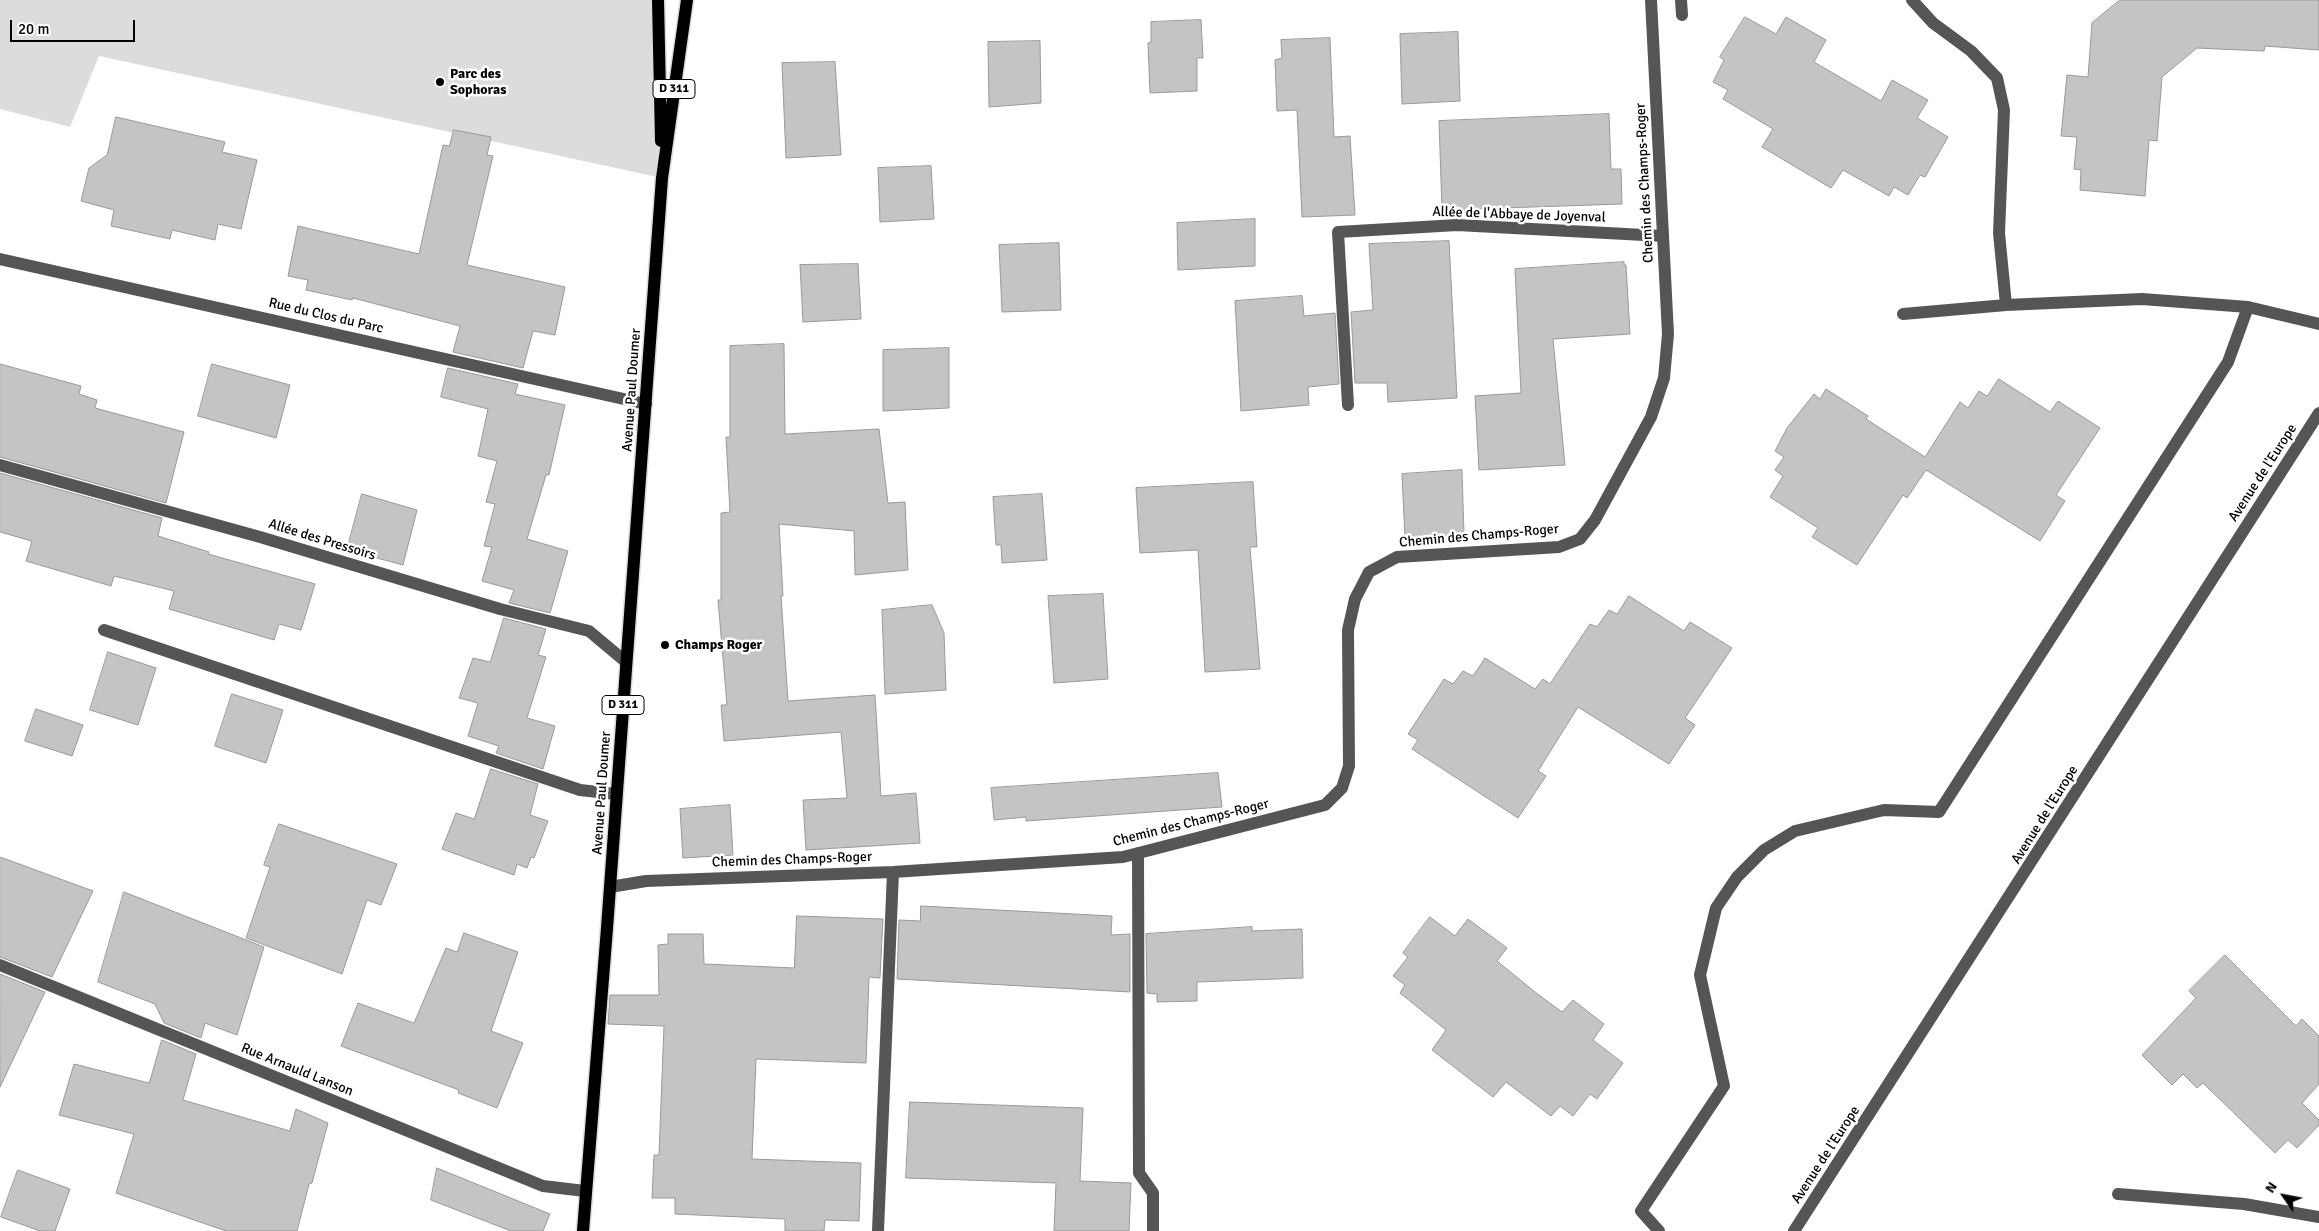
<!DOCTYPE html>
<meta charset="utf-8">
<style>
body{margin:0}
#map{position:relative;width:2319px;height:1231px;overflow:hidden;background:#fff;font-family:Signika,sans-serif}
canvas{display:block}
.north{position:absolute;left:2259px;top:1171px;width:50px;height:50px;-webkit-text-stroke:4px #fff;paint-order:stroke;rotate:303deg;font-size:14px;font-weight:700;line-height:20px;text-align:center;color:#000}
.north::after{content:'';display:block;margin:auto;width:18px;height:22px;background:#000;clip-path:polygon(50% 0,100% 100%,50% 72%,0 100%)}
.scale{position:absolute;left:10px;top:20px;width:125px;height:22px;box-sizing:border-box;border:2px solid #000;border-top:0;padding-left:6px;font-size:15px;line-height:18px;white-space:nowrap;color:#000;-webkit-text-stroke:4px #fff;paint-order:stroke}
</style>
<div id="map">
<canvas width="2319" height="1231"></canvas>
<div class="north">N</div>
<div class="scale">20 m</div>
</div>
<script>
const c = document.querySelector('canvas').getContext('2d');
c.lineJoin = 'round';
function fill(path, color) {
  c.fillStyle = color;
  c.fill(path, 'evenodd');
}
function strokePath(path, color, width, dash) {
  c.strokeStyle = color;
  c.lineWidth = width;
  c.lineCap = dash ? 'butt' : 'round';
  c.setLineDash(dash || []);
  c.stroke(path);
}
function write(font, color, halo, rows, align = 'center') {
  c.font = font + ' Signika,sans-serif';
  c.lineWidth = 5;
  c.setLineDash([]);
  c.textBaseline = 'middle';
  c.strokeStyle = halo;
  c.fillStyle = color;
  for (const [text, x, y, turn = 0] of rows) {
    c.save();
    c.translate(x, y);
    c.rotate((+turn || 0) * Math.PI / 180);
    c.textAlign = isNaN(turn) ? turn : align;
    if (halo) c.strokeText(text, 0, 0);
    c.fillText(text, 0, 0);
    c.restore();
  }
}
const green = new Path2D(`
 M 0,0 L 658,0 L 662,178 L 99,56 L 70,127 L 0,109 Z`);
const building = new Path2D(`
 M 2120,0 L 2319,0 L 2319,50 L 2265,46 L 2264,51 L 2197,48 L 2162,77 L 2157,141 L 2149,140 L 2145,196 L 2080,190 L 2081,170 L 2074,169 L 2077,137 L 2061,136 L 2067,75 L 2088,77 L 2092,23 Z
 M 1745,17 L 1776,34 L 1786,17 L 1826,40 L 1814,62 L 1881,101 L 1892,80 L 1928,100 L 1917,118 L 1948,137 L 1925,177 L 1920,175 L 1908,195 L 1894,187 L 1889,196 L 1843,170 L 1831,188 L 1762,147 L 1773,129 L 1723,99 L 1728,90 L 1713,82 L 1724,60 L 1720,57 Z
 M 1201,20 L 1203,58 L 1197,58 L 1197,91 L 1150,93 L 1148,43 L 1151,42 L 1151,22 Z
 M 1458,32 L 1460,101 L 1402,104 L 1400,34 Z
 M 1330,38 L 1334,137 L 1350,136 L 1355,215 L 1302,217 L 1297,110 L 1277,111 L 1275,60 L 1282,58 L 1281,40 Z
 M 1040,41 L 1041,103 L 989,107 L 988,42 Z
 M 835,62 L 841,155 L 786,158 L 782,63 Z
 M 1609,114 L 1611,169 L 1621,169 L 1622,204 L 1442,210 L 1439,121 Z
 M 116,117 L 225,142 L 222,152 L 257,160 L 241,229 L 218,224 L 215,240 L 172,230 L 170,239 L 111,226 L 114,210 L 81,201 L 89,168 L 107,155 Z
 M 454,130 L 491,137 L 487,155 L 493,156 L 467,265 L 565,287 L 555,335 L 533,331 L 523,368 L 453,352 L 460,326 L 353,298 L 352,300 L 306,290 L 308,280 L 288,276 L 298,226 L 419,254 L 443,145 L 449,146 Z
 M 931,166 L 934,219 L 880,222 L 878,168 Z
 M 1255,219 L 1255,266 L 1178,270 L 1177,223 Z
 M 1449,241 L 1457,398 L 1388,402 L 1387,383 L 1355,383 L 1351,312 L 1373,310 L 1369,244 Z
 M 1059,243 L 1061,310 L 1002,312 L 999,245 Z
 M 1624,262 L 1624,265 L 1626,265 L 1630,334 L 1553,339 L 1565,465 L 1479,470 L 1475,396 L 1521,393 L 1515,269 Z
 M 858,264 L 861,319 L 803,322 L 800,265 Z
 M 1302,296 L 1304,316 L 1335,313 L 1339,384 L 1308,387 L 1309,405 L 1241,411 L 1235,301 Z
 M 784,344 L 785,434 L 879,429 L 888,503 L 905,502 L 908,570 L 855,575 L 854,531 L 779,524 L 783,596 L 781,596 L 788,701 L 875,695 L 881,796 L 916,793 L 920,843 L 806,850 L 803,800 L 847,798 L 841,732 L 724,741 L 721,705 L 727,705 L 718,600 L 721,600 L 721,513 L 730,512 L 726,437 L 730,437 L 730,346 Z
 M 949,348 L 949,408 L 883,411 L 883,350 Z
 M 0,364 L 81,386 L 79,394 L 97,400 L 95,408 L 184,432 L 166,503 L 0,457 Z
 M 212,364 L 290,385 L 276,438 L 198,416 Z
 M 448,368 L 518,384 L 515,394 L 565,405 L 549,475 L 546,475 L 527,539 L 568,551 L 550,613 L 509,603 L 514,590 L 482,581 L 492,547 L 484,546 L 495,504 L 486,502 L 497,461 L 478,456 L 488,409 L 441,397 Z
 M 1999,379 L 2050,412 L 2058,401 L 2100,428 L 2056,495 L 2065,501 L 2040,541 L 1926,470 L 1907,498 L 1903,495 L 1857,565 L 1812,537 L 1818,528 L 1770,497 L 1783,476 L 1775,470 L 1784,457 L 1775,451 L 1787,428 L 1814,394 L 1820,399 L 1826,389 L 1868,416 L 1866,419 L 1925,457 L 1960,402 L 1968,408 L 1979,391 L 1987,396 Z
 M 1462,470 L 1464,535 L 1405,538 L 1402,474 Z
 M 0,473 L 162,518 L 158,536 L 209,552 L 208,554 L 315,584 L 301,630 L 279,624 L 274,640 L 169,609 L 174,591 L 114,576 L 111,586 L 26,561 L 32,541 L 0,532 Z
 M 1253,482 L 1257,547 L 1250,547 L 1260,669 L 1205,672 L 1198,550 L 1140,553 L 1136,488 Z
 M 362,494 L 417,510 L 403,565 L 347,550 Z
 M 1042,494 L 1047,560 L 1002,563 L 1001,545 L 996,545 L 993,497 Z
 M 1103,594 L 1108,679 L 1054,683 L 1048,596 Z
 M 1629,596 L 1684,631 L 1690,622 L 1732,648 L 1685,718 L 1695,725 L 1669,764 L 1578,707 L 1538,771 L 1546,776 L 1518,818 L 1412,749 L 1418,740 L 1408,734 L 1444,679 L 1453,684 L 1463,671 L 1473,676 L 1485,658 L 1535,689 L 1543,679 L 1550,684 L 1590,624 L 1597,627 L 1609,610 L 1617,614 Z
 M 932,605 L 944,633 L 946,690 L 885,694 L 882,610 Z
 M 504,618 L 546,629 L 538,655 L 546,657 L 527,718 L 555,726 L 543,769 L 496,753 L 499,746 L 468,736 L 478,703 L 459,698 L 473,658 L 490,662 Z
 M 108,652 L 156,668 L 138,725 L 90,710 Z
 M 232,694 L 283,710 L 266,763 L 215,746 Z
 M 36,709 L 83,725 L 72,756 L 25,741 Z
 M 491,769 L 538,784 L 530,815 L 548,821 L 534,858 L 531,857 L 527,868 L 517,864 L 514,875 L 442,849 L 456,813 L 474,819 Z
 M 1218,773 L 1222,807 L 1026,821 L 1026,817 L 994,820 L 991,788 Z
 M 730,805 L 733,855 L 683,858 L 680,809 Z
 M 279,824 L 397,864 L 381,905 L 367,900 L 342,974 L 246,938 L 270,867 L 264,865 Z
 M 0,857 L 93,891 L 52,977 L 0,957 Z
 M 124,892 L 264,947 L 237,1035 L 205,1023 L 201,1038 L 164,1023 L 155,1004 L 98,982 Z
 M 921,906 L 1112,916 L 1111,935 L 1130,934 L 1130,992 L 897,979 L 899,920 L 920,921 Z
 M 797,916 L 883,919 L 880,978 L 869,977 L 866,1063 L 756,1059 L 752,1159 L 861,1163 L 859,1221 L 825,1220 L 824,1231 L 785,1231 L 785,1219 L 675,1214 L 675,1198 L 652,1198 L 654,1155 L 659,1155 L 664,1026 L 608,1024 L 610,995 L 659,995 L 658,945 L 668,944 L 668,934 L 703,934 L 704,964 L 794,968 Z
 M 1430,917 L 1455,936 L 1468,919 L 1507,948 L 1497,961 L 1535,992 L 1562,1012 L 1573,1000 L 1604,1024 L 1593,1040 L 1623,1063 L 1597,1099 L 1590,1094 L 1573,1116 L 1560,1106 L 1551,1116 L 1506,1082 L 1493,1097 L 1432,1050 L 1446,1030 L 1400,993 L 1405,985 L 1393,976 L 1408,957 L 1403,953 Z
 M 1252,927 L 1252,931 L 1302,929 L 1303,978 L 1197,982 L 1197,1001 L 1157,1002 L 1157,994 L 1147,993 L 1146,934 Z
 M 464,933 L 518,952 L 491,1031 L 523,1043 L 497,1108 L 458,1093 L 459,1090 L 341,1046 L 358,1003 L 414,1023 L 446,948 L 457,952 Z
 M 2225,955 L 2296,1026 L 2302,1019 L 2319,1036 L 2319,1084 L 2302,1103 L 2319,1120 L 2319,1125 L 2297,1148 L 2288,1140 L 2275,1153 L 2203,1083 L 2197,1088 L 2183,1074 L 2172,1085 L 2142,1055 L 2196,998 L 2189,991 Z
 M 0,974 L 45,992 L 0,1087 Z
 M 162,1040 L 196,1054 L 183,1100 L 290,1131 L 296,1109 L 328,1123 L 312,1183 L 309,1184 L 297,1231 L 226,1231 L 116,1193 L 134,1134 L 59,1115 L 74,1064 L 149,1083 Z
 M 910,1102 L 1083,1108 L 1080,1181 L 1131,1183 L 1129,1231 L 1054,1231 L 1056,1183 L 906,1178 Z
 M 437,1168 L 550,1214 L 543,1231 L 511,1231 L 431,1200 Z
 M 18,1170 L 70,1189 L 55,1231 L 40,1231 L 1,1217 Z`);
const minor = new Path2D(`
 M 1681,0 L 1682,15
 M 1912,0 L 1933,23 L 1971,51 L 1997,78 L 2004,110 L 1999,233 L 2006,305
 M 0,259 L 646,404
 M 1903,314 L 2006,305 L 2142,299 L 2248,307 L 2319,324
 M 1348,405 L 1338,232 L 1457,225 L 1663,236
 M 0,465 L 260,537 L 500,609 L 589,631 L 626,662
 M 104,630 L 580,790 L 616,794
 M 1138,853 L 1139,1173 L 1153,1193 L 1153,1231
 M 610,887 L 646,881 L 893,872 L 1123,857 L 1325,805 L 1342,788 L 1349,766 L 1348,630 L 1355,599 L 1369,572 L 1397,557 L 1559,547 L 1580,539 L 1595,520 L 1651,417 L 1664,378 L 1668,334 L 1651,0
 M 0,965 L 543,1186 L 585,1191
 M 2118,1194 L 2244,1204 L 2319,1217
 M 878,1231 L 893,872
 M 1659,1231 L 1641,1211 L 1724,1086 L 1700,975 L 1716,908 L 1737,877 L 1764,850 L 1795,831 L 1884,810 L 1939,812 L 2228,362 L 2248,307
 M 1794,1231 L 2319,413`);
const major = new Path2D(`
 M 658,0 L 661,141
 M 583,1231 L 607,928 L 662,178 L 687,0`);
const markers = [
 [440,82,5,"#000"],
 [665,645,5,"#000"]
];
const shields = [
 [674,89,42],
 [623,705,42]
];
const shieldNames = [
 ["D 311",674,89],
 ["D 311",623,705]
];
const poiNames = [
 ["Parc des",450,74],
 ["Sophoras",450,90],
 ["Champs Roger",675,645]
];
const streetNames = [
 ["Chemin des Champs-Roger",1645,183,-93],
 ["Allée de l'Abbaye de Joyenval",1519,215,2],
 ["Rue du Clos du Parc",326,316,13],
 ["Avenue Paul Doumer",632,390,-86],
 ["Avenue de l'Europe",2263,473,-57],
 ["Chemin des Champs-Roger",1479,536,-5],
 ["Allée des Pressoirs",322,540,17],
 ["Avenue Paul Doumer",602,793,-86],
 ["Avenue de l'Europe",2045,815,-58],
 ["Chemin des Champs-Roger",1191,823,-14],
 ["Chemin des Champs-Roger",792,860,-2],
 ["Rue Arnauld Lanson",297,1070,22],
 ["Avenue de l'Europe",1826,1155,-57]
];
fill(green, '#dcdcdc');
fill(building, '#c4c4c4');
strokePath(building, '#999', 1);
strokePath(major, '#dbdbdb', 15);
strokePath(minor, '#555', 12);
strokePath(major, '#000', 12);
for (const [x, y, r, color] of markers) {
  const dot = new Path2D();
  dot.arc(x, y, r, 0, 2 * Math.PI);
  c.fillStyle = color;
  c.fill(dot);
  strokePath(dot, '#fff', 2);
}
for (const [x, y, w] of shields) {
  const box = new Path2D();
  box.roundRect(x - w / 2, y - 9.5, w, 19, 4);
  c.fillStyle = '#fff';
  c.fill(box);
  strokePath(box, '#000', 1);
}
write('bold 12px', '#000', null, shieldNames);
write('bold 14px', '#000', '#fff', poiNames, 'left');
write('14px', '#000', '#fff', streetNames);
</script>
